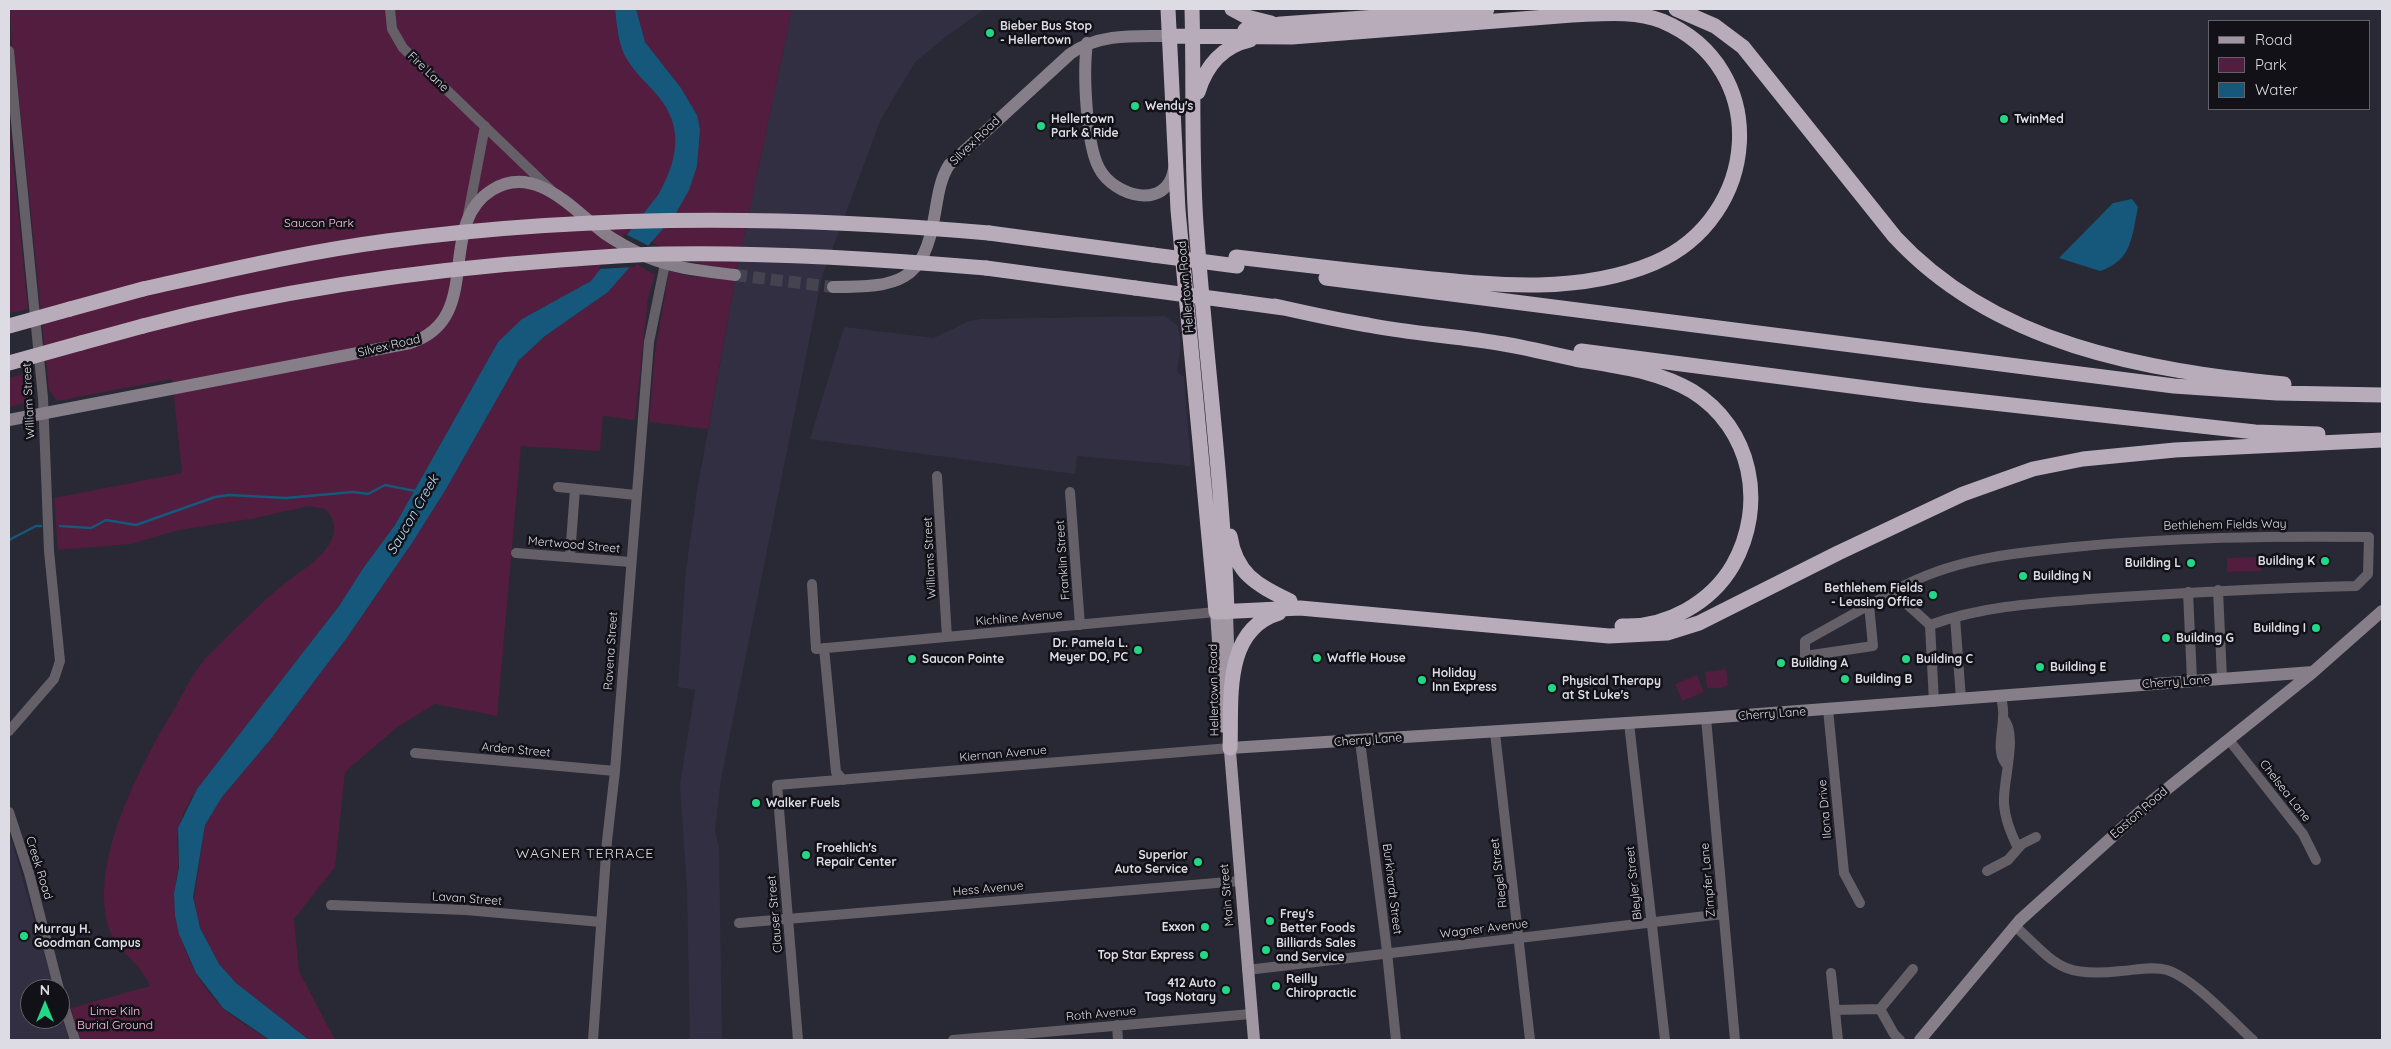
<!DOCTYPE html>
<style>
body{margin:0}
#map{position:relative;width:2391px;height:1049px;overflow:hidden;background:#292835;font-family:Quicksand,sans-serif}
canvas{display:block}
.frame{position:absolute;inset:0;border:10px solid #dddce5;pointer-events:none}
.legend{position:absolute;left:2208px;top:20px;width:162px;height:90px;box-sizing:border-box;background:#121117;border:1px solid #636269;margin:0;padding:6px 9px;list-style:none;font-size:15px;color:#dddce5}
.legend li{display:flex;align-items:center;gap:10px;height:25px}
.legend b{width:25px;border:1px solid #636269}
.north{position:absolute;left:20px;top:979px;width:50px;height:50px;box-sizing:border-box;background:#121117;border:1px solid #636269;border-radius:50%;rotate:0deg;font-size:14px;font-weight:700;line-height:20px;text-align:center;color:#dddce5}
.north::after{content:'';display:block;margin:auto;width:18px;height:22px;background:#22d887;clip-path:polygon(50% 0,100% 100%,50% 72%,0 100%)}
</style>
<div id="map">
<canvas width="2391" height="1049"></canvas>
<div class="frame"></div>
<ul class="legend">
<li><b style="height:6px;background:#a097a3"></b>Road</li>
<li><b style="height:14px;background:#521d3e"></b>Park</li>
<li><b style="height:14px;background:#15587b"></b>Water</li>
</ul>
<div class="north">N</div>
</div>
<script>
const c = document.querySelector('canvas').getContext('2d');
c.lineJoin = 'round';
function fill(path, color) {
  c.fillStyle = color;
  c.fill(path, 'evenodd');
}
function strokePath(path, color, width, dash) {
  c.strokeStyle = color;
  c.lineWidth = width;
  c.lineCap = dash ? 'butt' : 'round';
  c.setLineDash(dash || []);
  c.stroke(path);
}
function write(font, color, halo, rows, align = 'center') {
  c.font = font + ' Quicksand,sans-serif';
  c.lineWidth = 5;
  c.setLineDash([]);
  c.textBaseline = 'middle';
  c.strokeStyle = halo;
  c.fillStyle = color;
  for (const [text, x, y, turn = 0] of rows) {
    c.save();
    c.translate(x, y);
    c.rotate((+turn || 0) * Math.PI / 180);
    c.textAlign = isNaN(turn) ? turn : align;
    if (halo) c.strokeText(text, 0, 0);
    c.fillText(text, 0, 0);
    c.restore();
  }
}
const built = new Path2D(`
 M 792,9 L 985,9 L 948,35 L 915,62 L 880,121 L 822,277 L 721,779 L 715,830 L 719,849 L 722,1040 L 690,1040 L 687,888 L 680,785 L 695,690 L 678,687 L 686,570 L 697,491 L 737,269 Z
 M 1165,316 L 1178,326 L 1181,344 L 1177,372 L 1184,377 L 1191,466 L 1077,456 L 1075,474 L 810,439 L 844,327 L 934,338 L 969,321 L 981,319 Z
 M 9,831 L 54,989 L 30,989 L 30,1019 L 60,1019 L 60,1010 L 69,1040 L 9,1040 Z`);
const green = new Path2D(`
 M 10,9 L 615,9 C 617,18 616,30 619,39 C 627,61 643,77 658,95 C 706,151 650,206 616,251 L 655,275 L 648,298 L 635,420 L 603,416 L 600,451 L 521,446 L 497,716 L 435,704 L 396,728 L 345,772 L 335,867 L 294,919 L 299,971 L 335,1040 L 309,1040 L 236,983 L 219,964 L 200,928 L 193,905 L 205,825 L 222,797 L 270,740 L 346,639 L 412,543 L 446,489 L 519,360 L 545,336 L 608,292 L 620,277 L 591,281 L 572,293 L 535,311 L 498,342 L 395,525 L 364,567 L 339,606 L 197,789 C 188,804 178,821 177,838 C 177,848 180,859 178,869 C 168,919 186,971 223,1008 C 236,1020 255,1031 270,1040 L 80,1040 L 71,1008 L 150,986 C 141,963 117,951 110,932 C 86,864 141,764 176,706 C 184,692 191,677 201,664 C 207,655 217,648 224,640 C 244,620 264,600 285,583 C 301,571 320,560 330,543 C 337,531 335,519 325,509 L 309,506 L 251,519 L 179,530 L 131,544 L 58,550 L 54,498 L 182,473 L 172,379 L 57,401 L 49,390 L 20,107 L 12,50 Z
 M 636,9 L 792,9 L 737,269 C 701,266 683,261 652,242 L 658,234 L 697,115 L 681,88 L 645,42 Z
 M 9,122 L 28,309 L 9,313 Z
 M 669,271 L 689,276 L 735,280 L 708,429 L 649,422 L 655,353 Z
 M 31,372 L 33,401 L 9,407 L 9,378 Z
 M 2261,557 L 2261,571 L 2227,572 L 2227,558 Z
 M 1726,669 L 1728,685 L 1720,688 L 1707,688 L 1705,672 Z
 M 1697,675 L 1704,692 L 1682,701 L 1675,684 Z`);
const water = new Path2D(`
 M 615,9 L 636,9 L 645,42 L 681,88 L 697,115 L 700,129 L 697,166 L 689,190 L 675,215 L 608,292 L 545,336 L 519,360 L 446,489 L 412,543 L 346,639 L 270,740 L 222,797 L 205,825 L 193,897 L 200,928 L 219,964 L 236,983 L 309,1040 L 270,1040 L 223,1008 L 196,973 L 179,934 L 175,915 L 174,894 L 179,867 L 178,828 L 197,789 L 339,606 L 364,567 L 395,525 L 498,342 L 522,319 L 591,281 L 658,195 C 677,162 685,128 658,96 C 648,84 636,74 628,61 C 618,46 617,26 615,9 Z
 M 2132,199 L 2138,207 C 2132,236 2132,261 2100,271 L 2059,258 L 2113,203 Z`);
const pier = new Path2D(`
 M 625,234 L 651,247 L 634,267 L 598,269 Z`);
const stream = new Path2D(`
 M 60,526 L 91,528 L 106,520 L 136,525 L 215,497 L 229,495 L 286,498 L 353,492 L 368,494 L 385,485 L 415,491
 M 9,540 L 36,526 L 41,526`);
const secondaryTunnel = new Path2D(`
 M 735,275 L 833,287`);
const street = new Path2D(`
 M 390,9 L 392,29 L 403,48 L 550,189
 M 9,51 L 43,398 L 49,551 L 60,661 L 54,679 L 9,731
 M 468,215 L 485,126
 M 937,476 L 947,637
 M 558,487 L 636,495
 M 1070,492 L 1080,625
 M 516,553 L 630,562
 M 570,556 L 575,489
 M 812,584 L 816,649 L 1216,612
 M 1896,590 C 1951,559 2012,553 2074,547 C 2173,537 2270,536 2369,537 L 2368,574 L 2356,586 C 2267,588 2179,593 2091,599 C 2036,603 1982,606 1930,625
 M 2218,590 L 2222,678
 M 2188,592 L 2192,680
 M 1869,605 L 1873,646 L 1805,656 L 1805,641 L 1896,590 L 1909,606 L 1930,625 L 1934,702
 M 1955,617 L 1961,699
 M 824,648 L 836,772 L 843,780
 M 2001,696 C 2002,703 2004,710 2003,717 C 2003,731 1996,752 2006,764
 M 1828,709 L 1844,873 L 1860,903
 M 1706,718 L 1735,1040
 M 2003,718 C 2019,734 2002,783 2004,804 C 2005,820 2011,834 2018,848
 M 1629,723 L 1665,1040
 M 1495,733 L 1530,1040
 M 2229,740 L 2303,834 L 2316,860
 M 1360,741 L 1386,943 L 1396,1040
 M 415,753 L 615,771
 M 9,812 L 29,873 L 59,989
 M 1987,871 L 2008,860 L 2022,844 L 2036,837
 M 331,905 L 466,910 L 601,922
 M 739,923 L 1240,881
 M 2015,926 C 2056,964 2061,978 2121,971 C 2135,970 2153,966 2167,970 C 2193,978 2232,1021 2253,1040
 M 1247,970 L 1723,914
 M 1831,973 L 1838,1040
 M 60,993 L 75,1040
 M 1880,1009 L 1913,969
 M 1835,1010 L 1880,1009 L 1894,1034 L 1900,1040
 M 1117,1025 L 1118,1040
 M 593,1040 L 607,841 L 615,771 L 649,342 L 665,264
 M 798,1040 L 777,785 L 1230,748
 M 953,1040 L 1251,1014`);
const secondary = new Path2D(`
 M 1087,43 C 1083,72 1086,144 1099,168 C 1114,197 1167,211 1174,169
 M 833,287 C 899,287 924,283 935,213 C 938,196 940,179 949,165 L 1070,54 C 1099,33 1135,36 1169,36
 M 9,420 L 410,343 C 486,319 434,226 492,190 C 535,163 572,209 604,233 C 617,242 632,250 647,257 C 676,269 704,271 735,275
 M 1230,748 L 1706,718 L 2313,672
 M 1920,1040 L 2020,920 L 2152,801 L 2313,672 L 2382,611`);
const primary = new Path2D(`
 M 1216,612 L 1224,727
 M 1227,612 L 1229,677
 M 1229,739 L 1254,1040`);
const highway = new Path2D(`
 M 1168,9 L 1178,210 L 1216,612 L 1300,608 L 1609,636 L 1667,633 L 1699,623 L 1838,553 L 1963,494 L 2033,469 L 2083,459 L 2175,450 L 2382,440
 M 1192,9 C 1194,80 1191,152 1196,224 C 1205,353 1223,482 1227,612
 M 1232,9 L 1247,17 L 1271,23
 M 1676,9 L 1715,26 L 1743,47 L 1895,237 C 1995,345 2144,370 2284,384
 M 1245,30 L 1281,24 L 1487,9
 M 1169,36 L 1292,37 L 1572,15 C 1601,14 1634,10 1662,21 C 1773,68 1760,218 1654,263 C 1578,295 1492,285 1413,277 C 1354,271 1295,264 1236,257
 M 1198,92 C 1206,66 1223,46 1250,40
 M 989,233 L 1153,255
 M 986,268 L 1135,288
 M 1326,278 L 2174,386 L 2277,393 L 2382,395
 M 1240,302 L 1284,308
 M 1275,306 C 1306,313 1337,320 1368,325 C 1413,334 1459,336 1504,344 C 1528,348 1551,354 1575,359 C 1614,366 1657,370 1692,391 C 1752,428 1767,505 1733,565 C 1711,603 1666,628 1622,626
 M 70,309 L 143,289
 M 81,343 L 143,326
 M 1581,351 L 1921,395 L 2255,432 L 2318,434
 M 1230,536 C 1236,575 1258,585 1290,601
 M 1230,748 C 1232,702 1222,630 1279,613`);
const highwayBridge = new Path2D(`
 M 1153,255 L 1237,266
 M 1135,288 L 1240,302
 M 143,289 C 224,271 304,252 387,241 C 587,214 788,215 989,233
 M 9,326 L 70,309
 M 143,326 C 279,290 420,270 560,260 C 595,258 631,254 666,254 C 773,252 880,259 986,268
 M 9,363 L 81,343`);
const markers = [
 [990,33,5,"#22d887"],
 [1135,106,5,"#22d887"],
 [2004,119,5,"#22d887"],
 [1041,126,5,"#22d887"],
 [2325,561,5,"#22d887"],
 [2191,563,5,"#22d887"],
 [2023,576,5,"#22d887"],
 [1933,595,5,"#22d887"],
 [2316,628,5,"#22d887"],
 [2166,638,5,"#22d887"],
 [1138,650,5,"#22d887"],
 [1317,658,5,"#22d887"],
 [912,659,5,"#22d887"],
 [1906,659,5,"#22d887"],
 [1781,663,5,"#22d887"],
 [2040,667,5,"#22d887"],
 [1845,679,5,"#22d887"],
 [1422,680,5,"#22d887"],
 [1552,688,5,"#22d887"],
 [756,803,5,"#22d887"],
 [806,855,5,"#22d887"],
 [1198,862,5,"#22d887"],
 [1270,921,5,"#22d887"],
 [1205,927,5,"#22d887"],
 [24,936,5,"#22d887"],
 [1266,950,5,"#22d887"],
 [1204,955,5,"#22d887"],
 [1276,986,5,"#22d887"],
 [1226,990,5,"#22d887"]
];
const poiNames = [
 ["Bieber Bus Stop",1000,26],
 ["- Hellertown",1000,40],
 ["Wendy's",1145,106],
 ["Hellertown",1051,119],
 ["Park & Ride",1051,133],
 ["TwinMed",2014,119],
 ["Building K",2315,561,"right"],
 ["Building L",2181,563,"right"],
 ["Building N",2033,576],
 ["Bethlehem Fields",1923,588,"right"],
 ["- Leasing Office",1923,602,"right"],
 ["Building I",2306,628,"right"],
 ["Building G",2176,638],
 ["Dr. Pamela L.",1128,643,"right"],
 ["Meyer DO, PC",1128,657,"right"],
 ["Waffle House",1327,658],
 ["Saucon Pointe",922,659],
 ["Building C",1916,659],
 ["Building A",1791,663],
 ["Building E",2050,667],
 ["Holiday",1432,673],
 ["Inn Express",1432,687],
 ["Building B",1855,679],
 ["Physical Therapy",1562,681],
 ["at St Luke's",1562,695],
 ["Walker Fuels",766,803],
 ["Froehlich's",816,848],
 ["Repair Center",816,862],
 ["Superior",1188,855,"right"],
 ["Auto Service",1188,869,"right"],
 ["Frey's",1280,914],
 ["Better Foods",1280,928],
 ["Exxon",1195,927,"right"],
 ["Murray H.",34,929],
 ["Goodman Campus",34,943],
 ["Billiards Sales",1276,943],
 ["and Service",1276,957],
 ["Top Star Express",1194,955,"right"],
 ["Reilly",1286,979],
 ["Chiropractic",1286,993],
 ["412 Auto",1216,983,"right"],
 ["Tags Notary",1216,997,"right"]
];
const streetNames = [
 ["Fire Lane",428,72,44],
 ["Silvex Road",975,141,-44],
 ["Hellertown Road",1186,287,-95],
 ["Silvex Road",389,346,-13],
 ["William Street",29,401,-93],
 ["Bethlehem Fields Way",2225,525,-1],
 ["Mertwood Street",574,545,5],
 ["Williams Street",930,558,-93],
 ["Franklin Street",1063,560,-94],
 ["Kichline Avenue",1019,618,-5],
 ["Ravena Street",611,651,-86],
 ["Cherry Lane",2176,682,-4],
 ["Hellertown Road",1214,690,-91],
 ["Cherry Lane",1772,714,-4],
 ["Cherry Lane",1368,740,-4],
 ["Arden Street",516,750,5],
 ["Kiernan Avenue",1003,754,-5],
 ["Chelsea Lane",2285,791,52],
 ["Ilona Drive",1825,809,-95],
 ["Easton Road",2139,813,-41],
 ["Creek Road",39,868,73],
 ["Riegel Street",1499,873,-97],
 ["Zimpfer Lane",1708,880,-95],
 ["Bleyler Street",1634,883,-96],
 ["Hess Avenue",988,889,-5],
 ["Burkhardt Street",1392,889,83],
 ["Main Street",1227,895,-95],
 ["Lavan Street",467,899,4],
 ["Clauser Street",775,914,-95],
 ["Wagner Avenue",1484,929,-7],
 ["Roth Avenue",1101,1014,-5]
];
const parkNames = [
 ["Saucon Park",319,223],
 ["Lime Kiln",115,1011],
 ["Burial Ground",115,1025]
];
const waterNames = [
 ["Saucon Creek",413,515,-60]
];
const neighbourhoodNames = [
 ["WAGNER TERRACE",585,854]
];
fill(built, '#322f43');
fill(green, '#521d3e');
fill(water, '#15587b');
fill(pier, '#292835');
strokePath(stream, '#15587b', 2.5);
strokePath(secondaryTunnel, '#44434f', 12, [12, 6]);
strokePath(street, '#656067', 10);
strokePath(secondary, '#867f89', 12);
strokePath(primary, '#a097a3', 12);
strokePath(highway, '#b8acbb', 15);
strokePath(highwayBridge, '#b8acbb', 15);
for (const [x, y, r, color] of markers) {
  const dot = new Path2D();
  dot.arc(x, y, r, 0, 2 * Math.PI);
  c.fillStyle = color;
  c.fill(dot);
  strokePath(dot, '#121117', 2);
}
write('bold 12px', '#dddce5', '#121117', poiNames, 'left');
write('12px', '#dddce5', '#121117', streetNames);
write('12px', '#ffc1e3', '#121117', parkNames);
write('italic 14px', '#b5dcf6', '#121117', waterNames);
c.letterSpacing = '1px';
write('14px', '#dddce5', '#121117', neighbourhoodNames);
c.letterSpacing = '0px';
</script>
